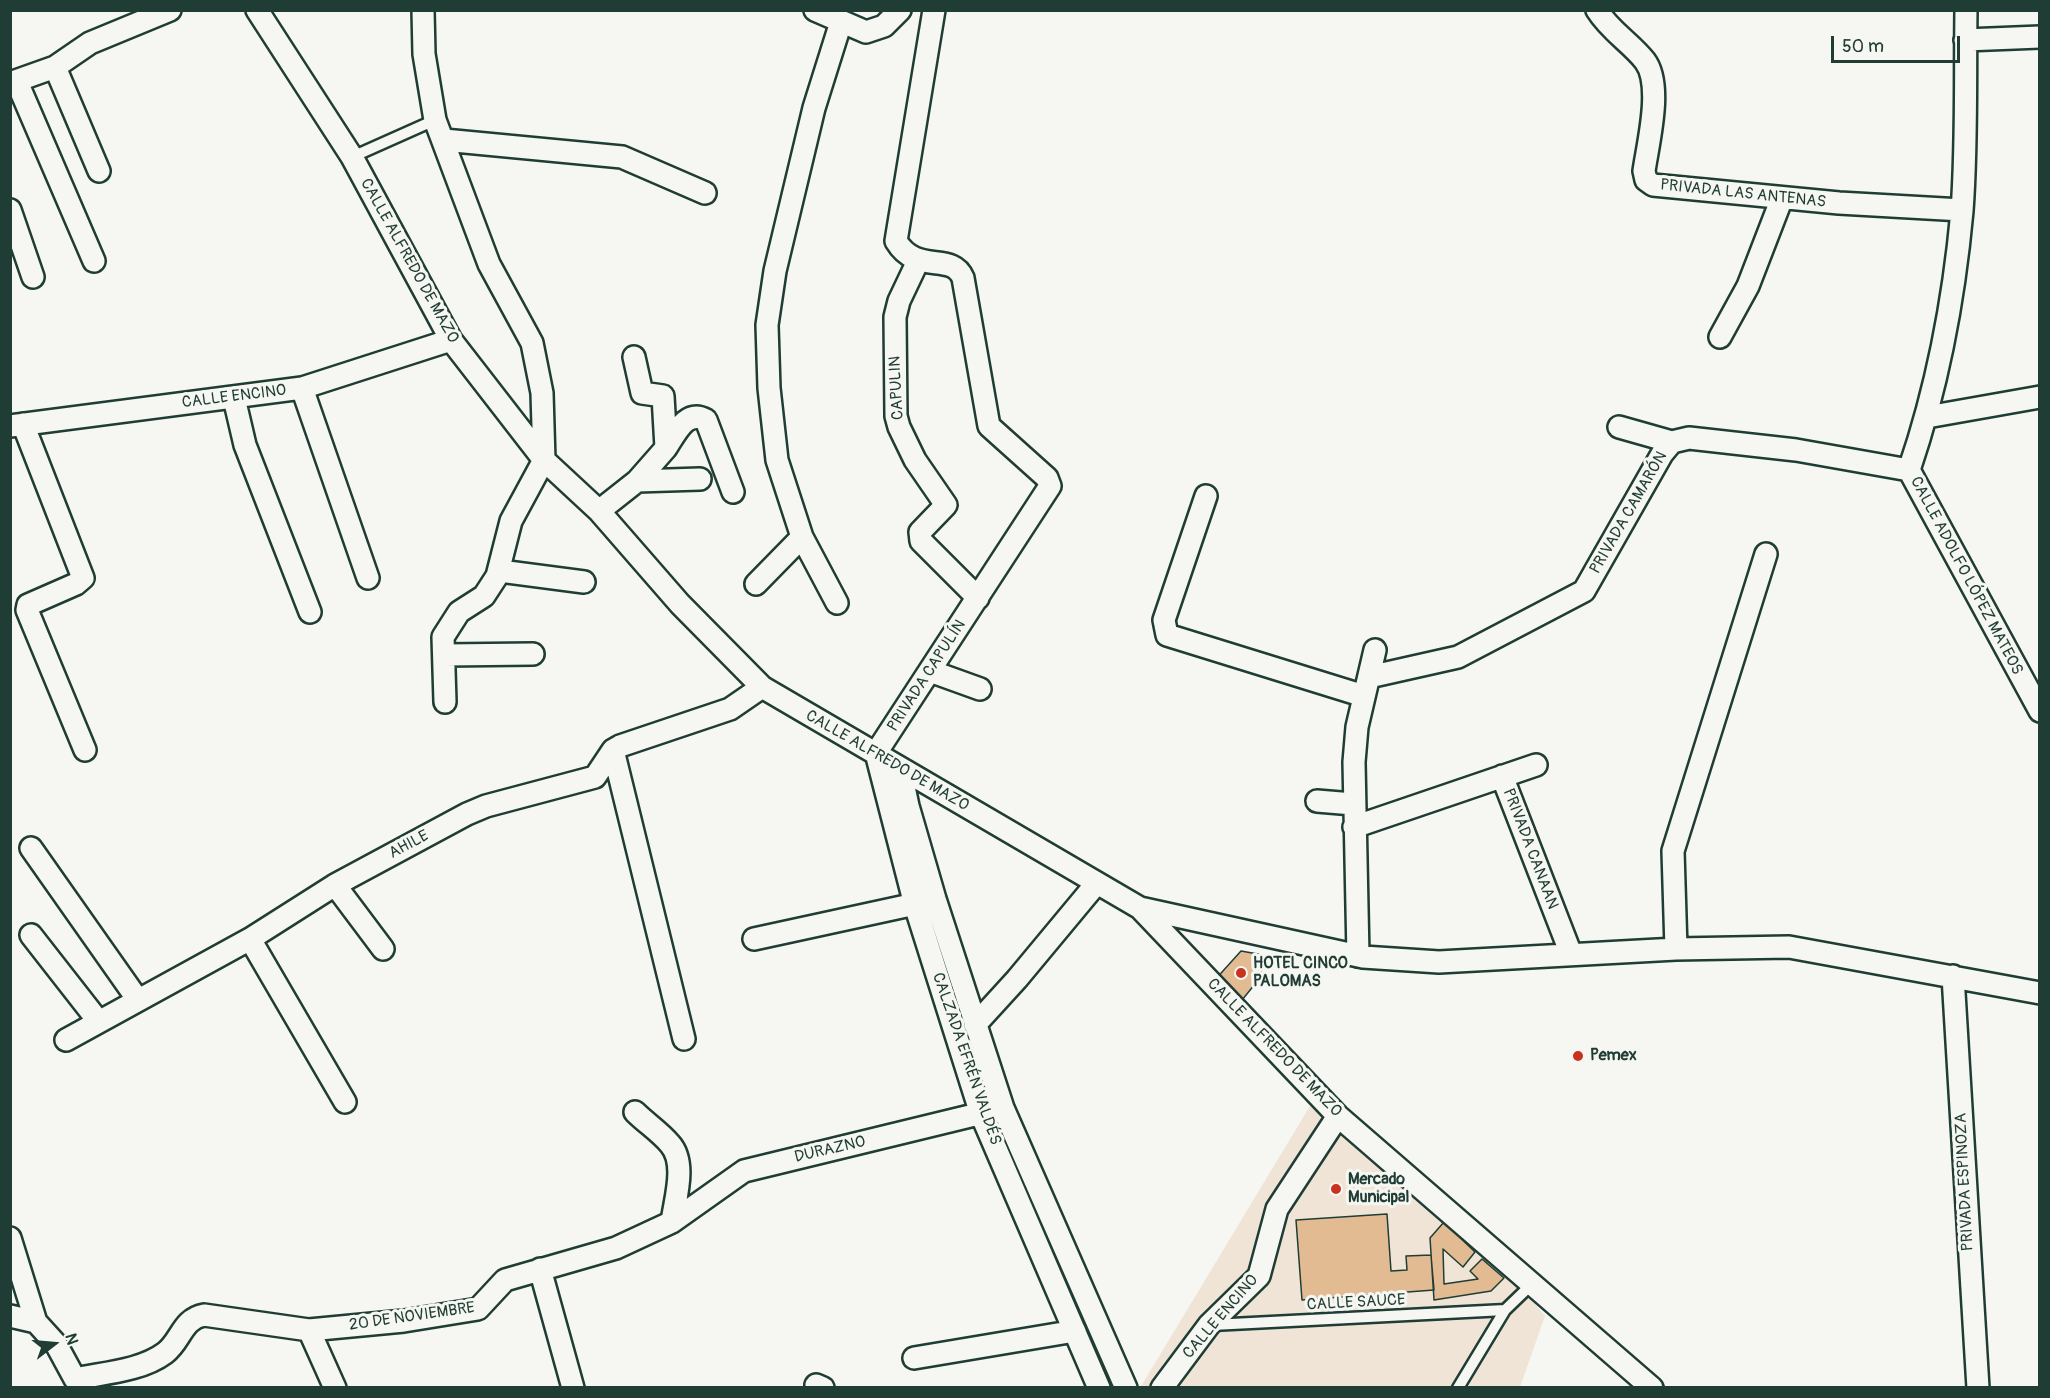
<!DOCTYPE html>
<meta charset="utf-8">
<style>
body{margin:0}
#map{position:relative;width:2050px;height:1398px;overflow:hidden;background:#f6f6f2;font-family:Pangolin,sans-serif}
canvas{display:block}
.frame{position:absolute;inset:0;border:12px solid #1f3d34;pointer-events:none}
.north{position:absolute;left:24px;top:1314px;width:60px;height:60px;-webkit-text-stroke:4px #f6f6f2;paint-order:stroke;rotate:74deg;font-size:16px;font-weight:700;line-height:24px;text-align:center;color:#1f3d34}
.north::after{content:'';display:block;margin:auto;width:21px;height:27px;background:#1f3d34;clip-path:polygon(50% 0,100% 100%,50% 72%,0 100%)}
.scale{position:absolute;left:1831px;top:36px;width:129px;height:27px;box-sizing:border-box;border:3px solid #1f3d34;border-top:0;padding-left:8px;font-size:18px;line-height:21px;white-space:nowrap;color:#1f3d34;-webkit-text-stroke:4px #f6f6f2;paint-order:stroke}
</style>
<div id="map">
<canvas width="2050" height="1398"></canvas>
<div class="frame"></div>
<div class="north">N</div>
<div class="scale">50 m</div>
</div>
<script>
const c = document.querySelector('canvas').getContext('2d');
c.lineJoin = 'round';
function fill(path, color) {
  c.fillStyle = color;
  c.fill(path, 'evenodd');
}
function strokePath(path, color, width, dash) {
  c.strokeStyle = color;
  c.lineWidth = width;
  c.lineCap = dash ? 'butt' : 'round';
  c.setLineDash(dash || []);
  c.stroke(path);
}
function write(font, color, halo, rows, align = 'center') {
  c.font = font + ' Pangolin,sans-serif';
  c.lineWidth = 6;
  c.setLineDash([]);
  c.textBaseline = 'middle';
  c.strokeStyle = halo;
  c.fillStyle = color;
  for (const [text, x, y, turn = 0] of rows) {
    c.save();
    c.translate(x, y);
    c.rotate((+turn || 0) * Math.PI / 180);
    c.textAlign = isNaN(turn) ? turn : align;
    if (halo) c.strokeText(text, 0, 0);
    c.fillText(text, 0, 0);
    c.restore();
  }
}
const built = new Path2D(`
 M 1313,1101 L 1512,1277 L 1545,1316 L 1520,1387 L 1140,1388 Z`);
const building = new Path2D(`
 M 1241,951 L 1269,956 L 1255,984 L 1238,1005 L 1213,982 Z
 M 1387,1214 L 1391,1271 L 1407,1270 L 1406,1256 L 1431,1255 L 1434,1290 L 1302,1300 L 1296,1220 Z
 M 1444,1222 L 1475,1252 L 1463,1267 L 1443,1249 L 1444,1284 L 1478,1279 L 1470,1271 L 1482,1259 L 1504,1278 L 1491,1291 L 1434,1300 L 1430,1238 Z`);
const lane = new Path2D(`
 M 352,157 L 435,120
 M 1212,1325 L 1505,1310
 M 1458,1388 L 1505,1310 L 1532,1284`);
const street = new Path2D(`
 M 257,10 L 352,157 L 451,340 L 544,460 L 599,511 L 680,604 L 762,687 L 1140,908 L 1338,1116 L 1652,1388
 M 423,10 L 424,54 L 435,120 L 489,264 L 532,343 L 542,393 L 544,460 L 511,521 L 497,576 L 484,596 L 459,612 L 443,637 L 445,702
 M 815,10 L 866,32 L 884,26 L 900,10
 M 1597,10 C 1610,31 1631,43 1645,61 C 1663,85 1648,143 1644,171 L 1646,180 L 1653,185 L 1839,203 L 1962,210
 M 1966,10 C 1965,77 1967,145 1962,211 C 1954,299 1937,388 1909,470 L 2040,711
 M 1965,40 L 2040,37
 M 55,67 L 99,171
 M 17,82 L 94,261
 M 10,83 L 55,67 L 90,43 L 170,10
 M 444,140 L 622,157 L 705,193
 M 10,210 L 33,277
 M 918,261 L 899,301 L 895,317 L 896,416 L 899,427 L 915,460 L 946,505 L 920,532 L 921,541 L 978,598
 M 1720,337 L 1748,286 L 1782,198
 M 634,357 L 642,393 L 663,396 L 666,448 L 637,481
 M 302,388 L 368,578
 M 234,398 L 245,445 L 310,612
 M 1927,417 L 2040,397
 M 23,424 L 83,578 L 76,584 L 28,605 L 27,610 L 85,750
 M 10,426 L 302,388 L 451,340
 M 1619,427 L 1672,442
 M 666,448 C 676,433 686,409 706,420 L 733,492
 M 1206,496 L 1164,620 L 1167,635 L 1364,696
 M 599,511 L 637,481 L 700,479
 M 500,571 L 584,582
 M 756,584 L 802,537
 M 837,603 L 802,537 L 777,460 L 769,388 L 767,325 L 775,271 L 814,108 L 841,22
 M 445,655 L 533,654
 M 930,671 L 980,689
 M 1369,677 L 1458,657 L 1584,591 L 1662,454 L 1672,442 L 1689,438 L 1796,450 L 1909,470
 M 613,750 L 684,1039
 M 876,753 L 1050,486 L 1047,478 L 989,426 L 963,278 C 952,251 917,276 896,241 L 934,10
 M 876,753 L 915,905 L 981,1114 L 1099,1388
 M 900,768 L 908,806 L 935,899 L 1003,1108 L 1126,1388
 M 1502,776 L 1571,954
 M 1317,801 L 1353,804
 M 1354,827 L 1536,765
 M 31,848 L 138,1000
 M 335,885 L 383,949
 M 1140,908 L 1363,957 L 1439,962 L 1676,949 L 1789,947 L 2040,993
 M 31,935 L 99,1022
 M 250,939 L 345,1102
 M 754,939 L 929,901
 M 1676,949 L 1673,851 L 1766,554
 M 1358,956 L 1354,762 L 1357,727 L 1375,650
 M 1953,976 L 1978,1388
 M 975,1025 L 1017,979 L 1096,884
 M 66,1040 L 250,939 L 335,885 L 467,814 L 486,806 L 595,777 L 613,750 L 620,746 L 730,709 L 762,687
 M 635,1112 C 646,1123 660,1132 670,1144 C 687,1163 675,1199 672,1222
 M 10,1238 L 36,1322 L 56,1344 L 75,1379
 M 540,1269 L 573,1388
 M 10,1316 L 36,1322
 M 309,1330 L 335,1388
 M 914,1358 L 1075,1331
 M 75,1379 C 103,1373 141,1371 165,1353 C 181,1341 182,1319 204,1315 L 309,1330 L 404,1321 L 478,1309 L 505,1280 L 616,1248 L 672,1222 L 744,1171 L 1003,1108
 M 816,1385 L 823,1388
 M 1162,1388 L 1209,1325 L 1259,1276 L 1277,1209 L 1338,1116`);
const markers = [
 [1241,973,6,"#c8321e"],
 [1578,1056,6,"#c8321e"],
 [1336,1189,6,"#c8321e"]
];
const streetNames = [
 ["PRIVADA LAS ANTENAS",1743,194,6],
 ["CALLE ALFREDO DE MAZO",409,261,61],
 ["CAPULIN",897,388,-93],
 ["CALLE ENCINO",234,397,-7],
 ["PRIVADA CAMARÓN",1629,513,-60],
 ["CALLE ADOLFO LÓPEZ MATEOS",1966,576,62],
 ["PRIVADA CAPULÍN",927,676,-57],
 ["CALLE ALFREDO DE MAZO",887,761,30],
 ["AHILE",409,845,-28],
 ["PRIVADA CANAAN",1530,849,69],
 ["CALLE ALFREDO DE MAZO",1274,1048,46],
 ["CALZADA EFRÉN VALDÉS",966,1059,71],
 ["DURAZNO",830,1150,-13],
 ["PRIVADA ESPINOZA",1965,1182,-93],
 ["CALLE SAUCE",1356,1303,-3],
 ["20 DE NOVIEMBRE",412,1317,-8],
 ["CALLE ENCINO",1221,1317,-49]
];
const poiNames = [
 ["HOTEL CINCO",1253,964],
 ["PALOMAS",1253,982],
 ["Pemex",1590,1056],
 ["Mercado",1348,1180],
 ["Municipal",1348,1198]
];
fill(built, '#f0e4d6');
fill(building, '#e3bb93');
strokePath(building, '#1f3d34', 1.5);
strokePath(lane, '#1f3d34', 15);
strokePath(street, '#1f3d34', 26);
strokePath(lane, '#f6f6f2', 10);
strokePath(street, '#f6f6f2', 21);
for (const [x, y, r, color] of markers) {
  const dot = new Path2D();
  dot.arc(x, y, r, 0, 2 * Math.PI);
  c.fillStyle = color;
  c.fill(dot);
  strokePath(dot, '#f6f6f2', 2);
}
write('16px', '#1f3d34', '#f6f6f2', streetNames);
write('bold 16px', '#1f3d34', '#f6f6f2', poiNames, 'left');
</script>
